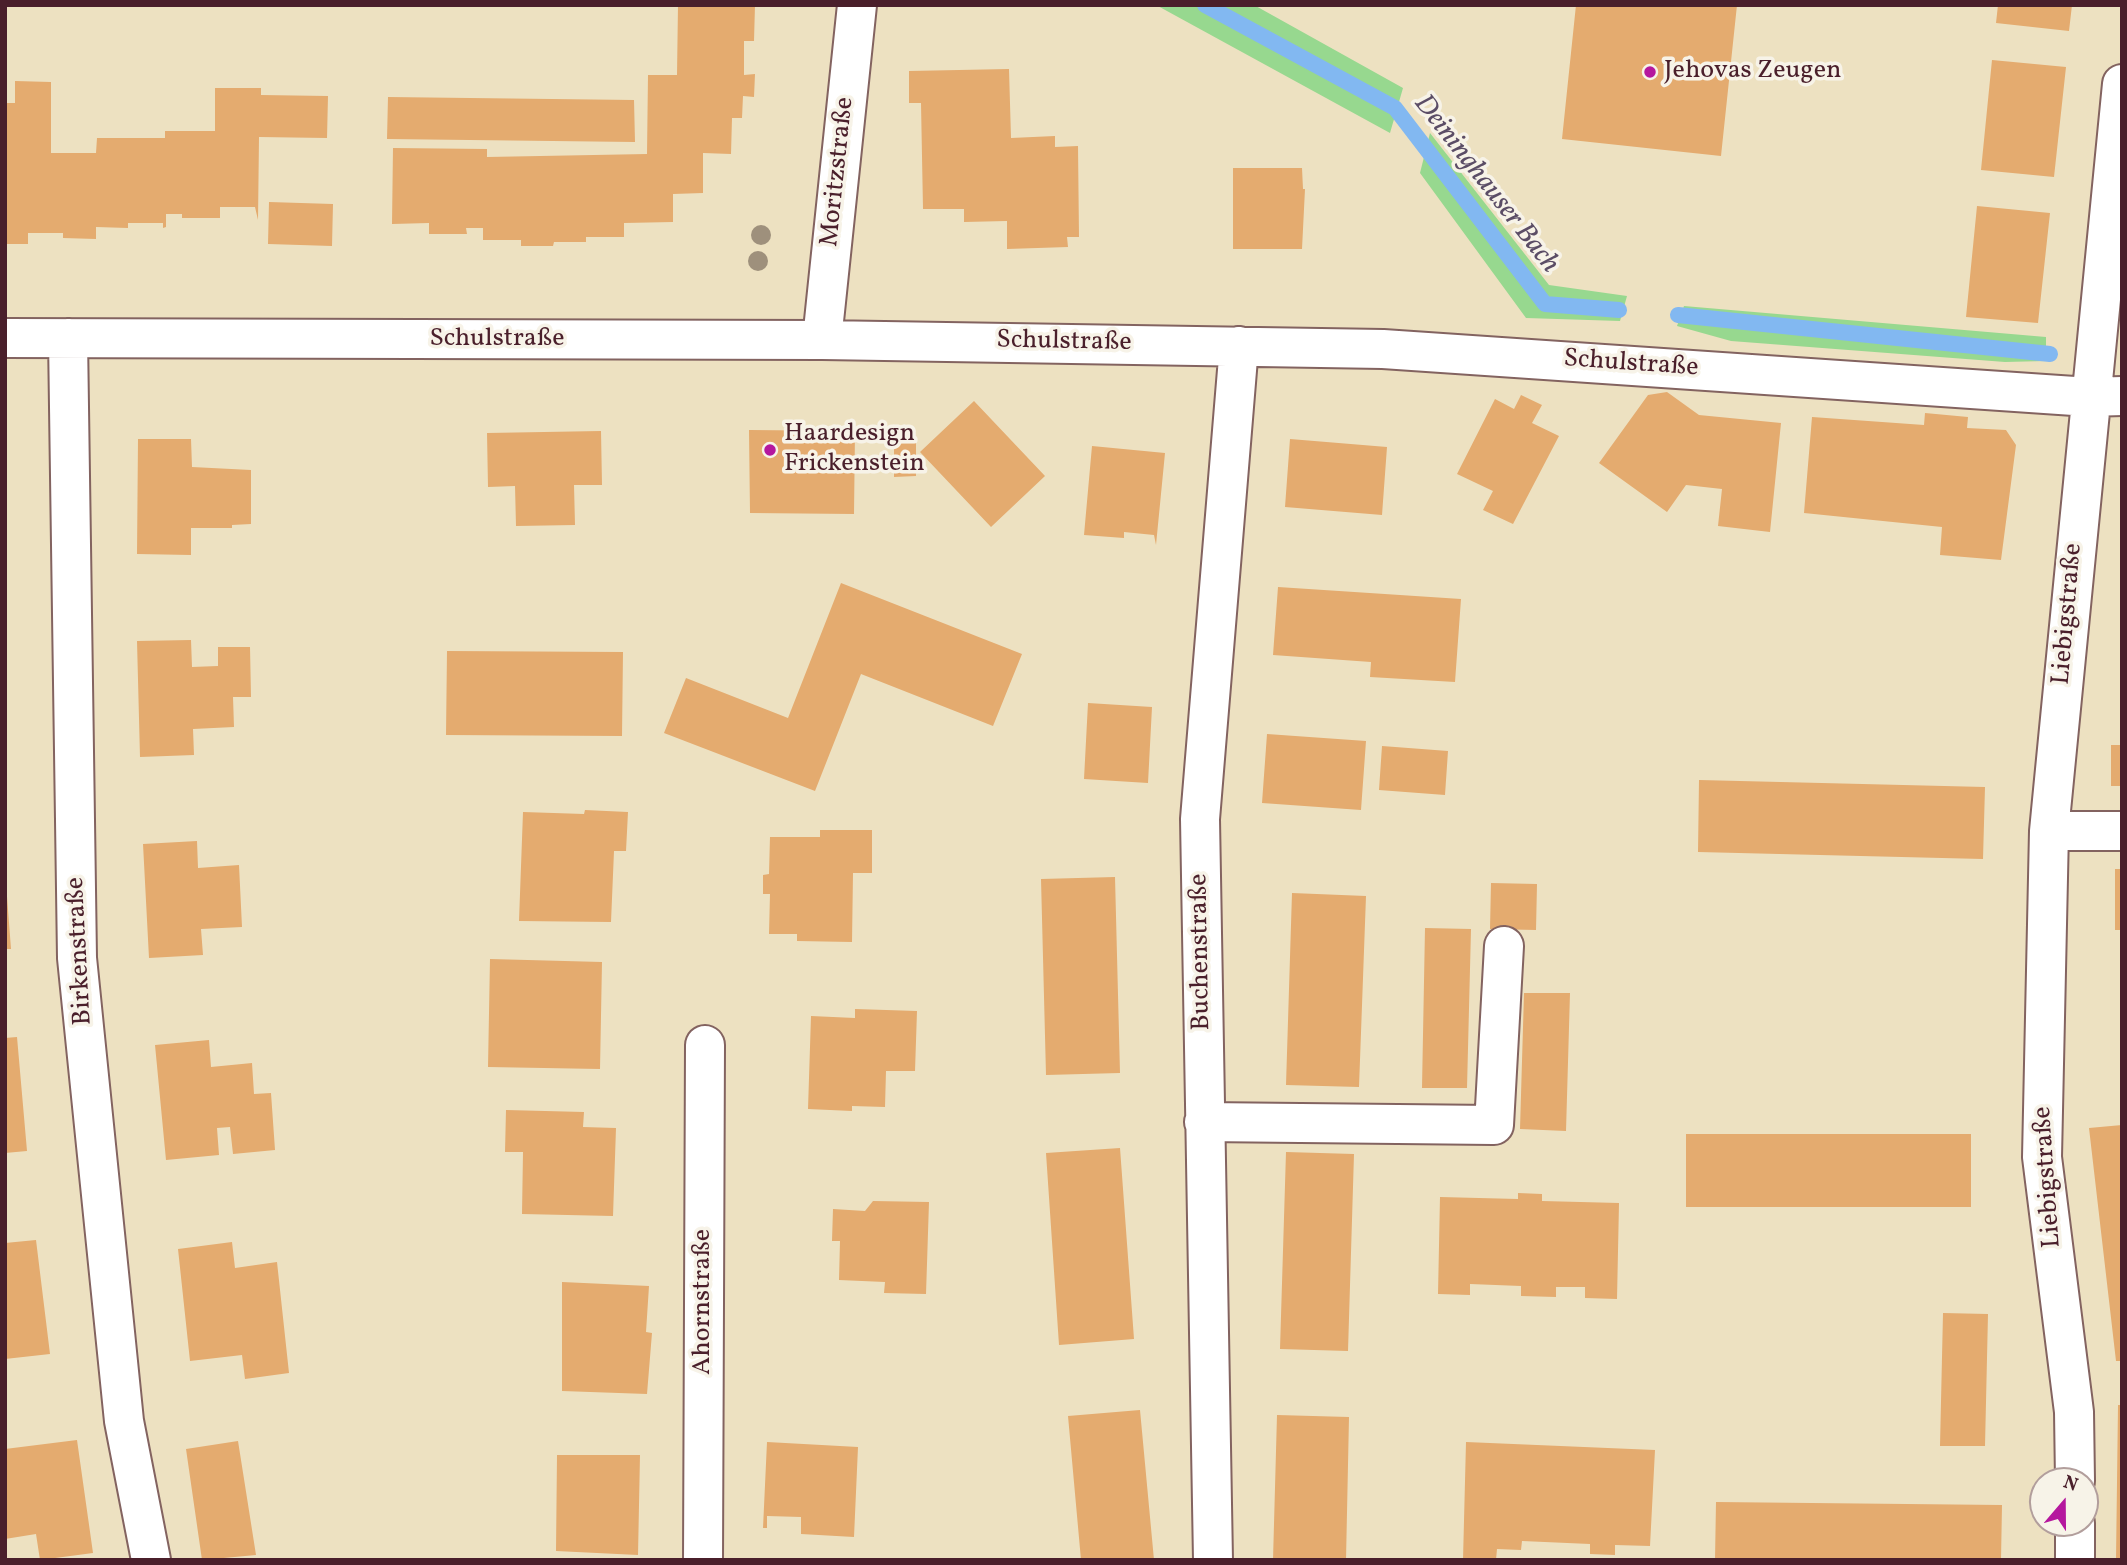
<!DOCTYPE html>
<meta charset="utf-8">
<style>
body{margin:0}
#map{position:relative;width:2127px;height:1565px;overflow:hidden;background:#ede1c1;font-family:Vollkorn,serif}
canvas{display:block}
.frame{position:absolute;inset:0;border:7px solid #4a1f2b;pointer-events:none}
.north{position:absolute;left:2029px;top:1467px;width:70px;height:70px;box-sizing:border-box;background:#f7f3e8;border:2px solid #b29e9c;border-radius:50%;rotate:20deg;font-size:19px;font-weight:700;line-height:28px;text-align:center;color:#4a1f2b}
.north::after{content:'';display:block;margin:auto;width:24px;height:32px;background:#b5179e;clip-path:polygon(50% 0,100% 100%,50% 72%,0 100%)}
</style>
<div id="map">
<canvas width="2127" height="1565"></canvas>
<div class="frame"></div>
<div class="north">N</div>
</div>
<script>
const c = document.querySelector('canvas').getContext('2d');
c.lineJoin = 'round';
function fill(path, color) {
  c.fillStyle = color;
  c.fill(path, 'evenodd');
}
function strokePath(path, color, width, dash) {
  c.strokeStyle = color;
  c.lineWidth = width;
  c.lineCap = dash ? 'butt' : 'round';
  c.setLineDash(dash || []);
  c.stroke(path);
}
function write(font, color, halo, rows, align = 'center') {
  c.font = font + ' Vollkorn,serif';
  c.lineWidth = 7;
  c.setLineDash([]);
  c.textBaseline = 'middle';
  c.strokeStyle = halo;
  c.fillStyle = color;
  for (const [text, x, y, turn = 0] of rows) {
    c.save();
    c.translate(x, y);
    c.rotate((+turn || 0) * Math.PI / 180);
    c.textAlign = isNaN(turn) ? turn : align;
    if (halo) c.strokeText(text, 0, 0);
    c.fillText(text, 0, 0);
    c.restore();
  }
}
const green = new Path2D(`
 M 1156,5 L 1254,5 L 1403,88 L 1390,133 Z
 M 1430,133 L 1549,285 L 1627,296 L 1620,321 L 1526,318 L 1420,173 Z
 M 1684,306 L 2046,337 L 2046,361 L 2005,362 L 1731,341 L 1677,326 Z`);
const stream = new Path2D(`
 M 1205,5 L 1395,108 L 1545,304 L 1619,310
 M 1678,315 L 2050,354`);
const building = new Path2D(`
 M 678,5 L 755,5 L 754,41 L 744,41 L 744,75 L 755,74 L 754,97 L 743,96 L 742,118 L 732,118 L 731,154 L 703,153 L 703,193 L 673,194 L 673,222 L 624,223 L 624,237 L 586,237 L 586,242 L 554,242 L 553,246 L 521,246 L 521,240 L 483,240 L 483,228 L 466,228 L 467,234 L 429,234 L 429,223 L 392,224 L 393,148 L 487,149 L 487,157 L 647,154 L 648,75 L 677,75 Z
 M 1576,5 L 1737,5 L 1721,156 L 1562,139 Z
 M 1998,5 L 2072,5 L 2069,31 L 1996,23 Z
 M 1992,60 L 2066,67 L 2054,177 L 1981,170 Z
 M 1009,69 L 1011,138 L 1055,136 L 1055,147 L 1078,146 L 1079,237 L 1067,237 L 1068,247 L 1007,249 L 1007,221 L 964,222 L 964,209 L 923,209 L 921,103 L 909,103 L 909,71 Z
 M 15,81 L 51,82 L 51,153 L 96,153 L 97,138 L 165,138 L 165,131 L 215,131 L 215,88 L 261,88 L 261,95 L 328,96 L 327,138 L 259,137 L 258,220 L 255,207 L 220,207 L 220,218 L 182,218 L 182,214 L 166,214 L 166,227 L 163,228 L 163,223 L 128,223 L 128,228 L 96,227 L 96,239 L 63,238 L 63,233 L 28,233 L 28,244 L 5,244 L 5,103 L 15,103 Z
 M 388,97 L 634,100 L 635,142 L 387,139 Z
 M 1233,168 L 1302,168 L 1303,189 L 1305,189 L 1302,249 L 1233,249 Z
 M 269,202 L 333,204 L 332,246 L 268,244 Z
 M 1977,206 L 2050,213 L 2038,323 L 1966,317 Z
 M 1667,392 L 1699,415 L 1781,423 L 1770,532 L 1718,526 L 1722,489 L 1686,485 L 1667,512 L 1599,463 L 1648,395 Z
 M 1521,395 L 1542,405 L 1532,423 L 1559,436 L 1513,524 L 1483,510 L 1493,491 L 1457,474 L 1495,399 L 1514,409 Z
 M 974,401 L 1045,476 L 991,527 L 920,452 Z
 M 1925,413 L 1968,417 L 1967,428 L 2006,430 L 2016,445 L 2001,560 L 1940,555 L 1942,527 L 1804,513 L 1812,417 L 1924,425 Z
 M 749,430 L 855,431 L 854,514 L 750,513 Z
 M 601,431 L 602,485 L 574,485 L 575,525 L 516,526 L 515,486 L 488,487 L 487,433 Z
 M 894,432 L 916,432 L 916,476 L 894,477 Z
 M 138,439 L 191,439 L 192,467 L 251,470 L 251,524 L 232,525 L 232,528 L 191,528 L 191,555 L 137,554 Z
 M 1290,439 L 1387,447 L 1382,515 L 1285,507 Z
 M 1092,446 L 1165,453 L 1156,545 L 1154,535 L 1124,532 L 1124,538 L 1084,535 Z
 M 841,583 L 1022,654 L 993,726 L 861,674 L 815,791 L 664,733 L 686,678 L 788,718 Z
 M 1278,587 L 1461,599 L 1455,682 L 1370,677 L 1371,662 L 1273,655 Z
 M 191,640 L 192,667 L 218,666 L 218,647 L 250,647 L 251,697 L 233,697 L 234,727 L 193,729 L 194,755 L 140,757 L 137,641 Z
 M 447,651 L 623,652 L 622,736 L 446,735 Z
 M 1088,703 L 1152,707 L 1148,783 L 1084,779 Z
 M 1267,734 L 1366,741 L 1361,810 L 1262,803 Z
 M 2111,745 L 2122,745 L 2122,786 L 2111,786 Z
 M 1382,746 L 1448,751 L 1445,795 L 1379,790 Z
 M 1699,780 L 1985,787 L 1983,859 L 1698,852 Z
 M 585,810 L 628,812 L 626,851 L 614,851 L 611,922 L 519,921 L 523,812 L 584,814 Z
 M 820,830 L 872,830 L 872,873 L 853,873 L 852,942 L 797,941 L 797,934 L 769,934 L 770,894 L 763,894 L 763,875 L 769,874 L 770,837 L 820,837 Z
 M 197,841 L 198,868 L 239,865 L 242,927 L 201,929 L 203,955 L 149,958 L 143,844 Z
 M 2115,869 L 2122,869 L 2122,930 L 2115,930 Z
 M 5,870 L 11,949 L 5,949 Z
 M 1115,877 L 1120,1073 L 1046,1075 L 1041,879 Z
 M 1491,883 L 1537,884 L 1536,930 L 1490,929 Z
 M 1292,893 L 1366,896 L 1359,1087 L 1286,1085 Z
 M 1425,928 L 1471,929 L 1467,1088 L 1422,1088 Z
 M 490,959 L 602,962 L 600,1069 L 488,1067 Z
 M 1524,993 L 1570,993 L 1566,1131 L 1520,1129 Z
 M 855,1009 L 917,1011 L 915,1071 L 886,1071 L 885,1107 L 852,1106 L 852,1111 L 808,1109 L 811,1016 L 855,1018 Z
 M 17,1037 L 27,1151 L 5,1153 L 5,1038 Z
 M 209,1040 L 211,1067 L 252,1063 L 254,1094 L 271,1093 L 275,1150 L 233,1154 L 230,1127 L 217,1128 L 219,1155 L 166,1160 L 155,1045 Z
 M 506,1110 L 584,1112 L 583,1127 L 616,1128 L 613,1216 L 522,1214 L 523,1152 L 505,1152 Z
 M 2122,1125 L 2122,1361 L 2116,1361 L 2089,1128 Z
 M 1686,1134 L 1971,1134 L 1971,1207 L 1686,1207 Z
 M 1120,1148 L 1134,1339 L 1059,1345 L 1046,1153 Z
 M 1286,1152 L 1354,1154 L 1348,1351 L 1280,1349 Z
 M 1518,1193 L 1542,1194 L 1542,1201 L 1619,1203 L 1617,1299 L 1585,1298 L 1585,1287 L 1556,1287 L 1556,1297 L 1521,1296 L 1521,1286 L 1470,1284 L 1470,1295 L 1438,1294 L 1440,1197 L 1518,1199 Z
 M 873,1201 L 929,1202 L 926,1294 L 884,1293 L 885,1282 L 839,1280 L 840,1241 L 832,1241 L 833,1209 L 865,1211 Z
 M 36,1240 L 50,1354 L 5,1359 L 5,1243 Z
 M 232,1242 L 235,1268 L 277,1262 L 289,1373 L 245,1379 L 242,1355 L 190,1361 L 178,1249 Z
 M 562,1282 L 649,1286 L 646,1332 L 652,1333 L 647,1394 L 562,1391 Z
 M 1943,1313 L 1988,1314 L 1985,1446 L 1940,1446 Z
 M 2118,1405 L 2122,1405 L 2122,1560 L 2116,1560 Z
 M 1140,1410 L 1154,1560 L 1081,1560 L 1068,1416 Z
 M 1277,1415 L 1349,1417 L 1346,1560 L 1273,1560 Z
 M 77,1440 L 93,1553 L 40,1560 L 36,1534 L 5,1539 L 5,1449 Z
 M 238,1441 L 256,1555 L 202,1560 L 186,1449 Z
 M 767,1442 L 858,1447 L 854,1537 L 801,1534 L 801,1517 L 767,1516 L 767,1528 L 763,1528 Z
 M 1466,1442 L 1655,1450 L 1650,1546 L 1615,1545 L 1615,1555 L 1590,1554 L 1590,1544 L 1522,1541 L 1521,1550 L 1497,1549 L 1496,1560 L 1463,1560 Z
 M 557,1455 L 640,1455 L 638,1555 L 556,1551 Z
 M 1716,1502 L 2002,1505 L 2001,1560 L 1715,1560 Z`);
const minor = new Path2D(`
 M 5,338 L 822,340 L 1383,349 L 2089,397 L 2122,396
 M 68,338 L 77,958 L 124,1421 L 151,1560
 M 822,340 L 857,5
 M 2049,831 L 2122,831
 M 1204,1122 L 1494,1125 L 1504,946
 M 2075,1481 L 2074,1412 L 2042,1157 L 2049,831 L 2122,84
 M 2075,1523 L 2075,1560
 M 703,1560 L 705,1045
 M 1213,1560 L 1200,819 L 1239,346`);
const trees = [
 [761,235],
 [758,261]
];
const markers = [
 [1650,72,7,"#b5179e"],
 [770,450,7,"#b5179e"]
];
const poiNames = [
 ["Jehovas Zeugen",1664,72],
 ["Haardesign",784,435],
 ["Frickenstein",784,465]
];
const streetNames = [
 ["Moritzstraße",839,172,-84],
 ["Schulstraße",497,340],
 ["Schulstraße",1064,343,1],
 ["Schulstraße",1631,365,4],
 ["Liebigstraße",2069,614,-85],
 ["Birkenstraße",81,951,-93],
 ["Buchenstraße",1202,952,-91],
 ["Liebigstraße",2049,1177,-94],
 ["Ahornstraße",704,1302,-90]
];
const waterNames = [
 ["Deininghauser Bach",1485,185,52]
];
fill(green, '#97d88f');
strokePath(stream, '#82b8f1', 16);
fill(building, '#e4ab6f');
strokePath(minor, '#836360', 42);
strokePath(minor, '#fff', 38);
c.fillStyle = '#9e907c';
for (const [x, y] of trees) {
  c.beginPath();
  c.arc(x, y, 10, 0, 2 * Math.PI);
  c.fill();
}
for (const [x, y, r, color] of markers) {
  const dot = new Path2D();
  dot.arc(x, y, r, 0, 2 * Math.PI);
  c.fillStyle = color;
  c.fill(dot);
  strokePath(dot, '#f7f3e8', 2.5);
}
write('26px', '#4a1f2b', '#f7f3e8', poiNames, 'left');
write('26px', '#4a1f2b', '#f7f3e8', streetNames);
write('italic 28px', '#5b4d66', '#f7f3e8', waterNames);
</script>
